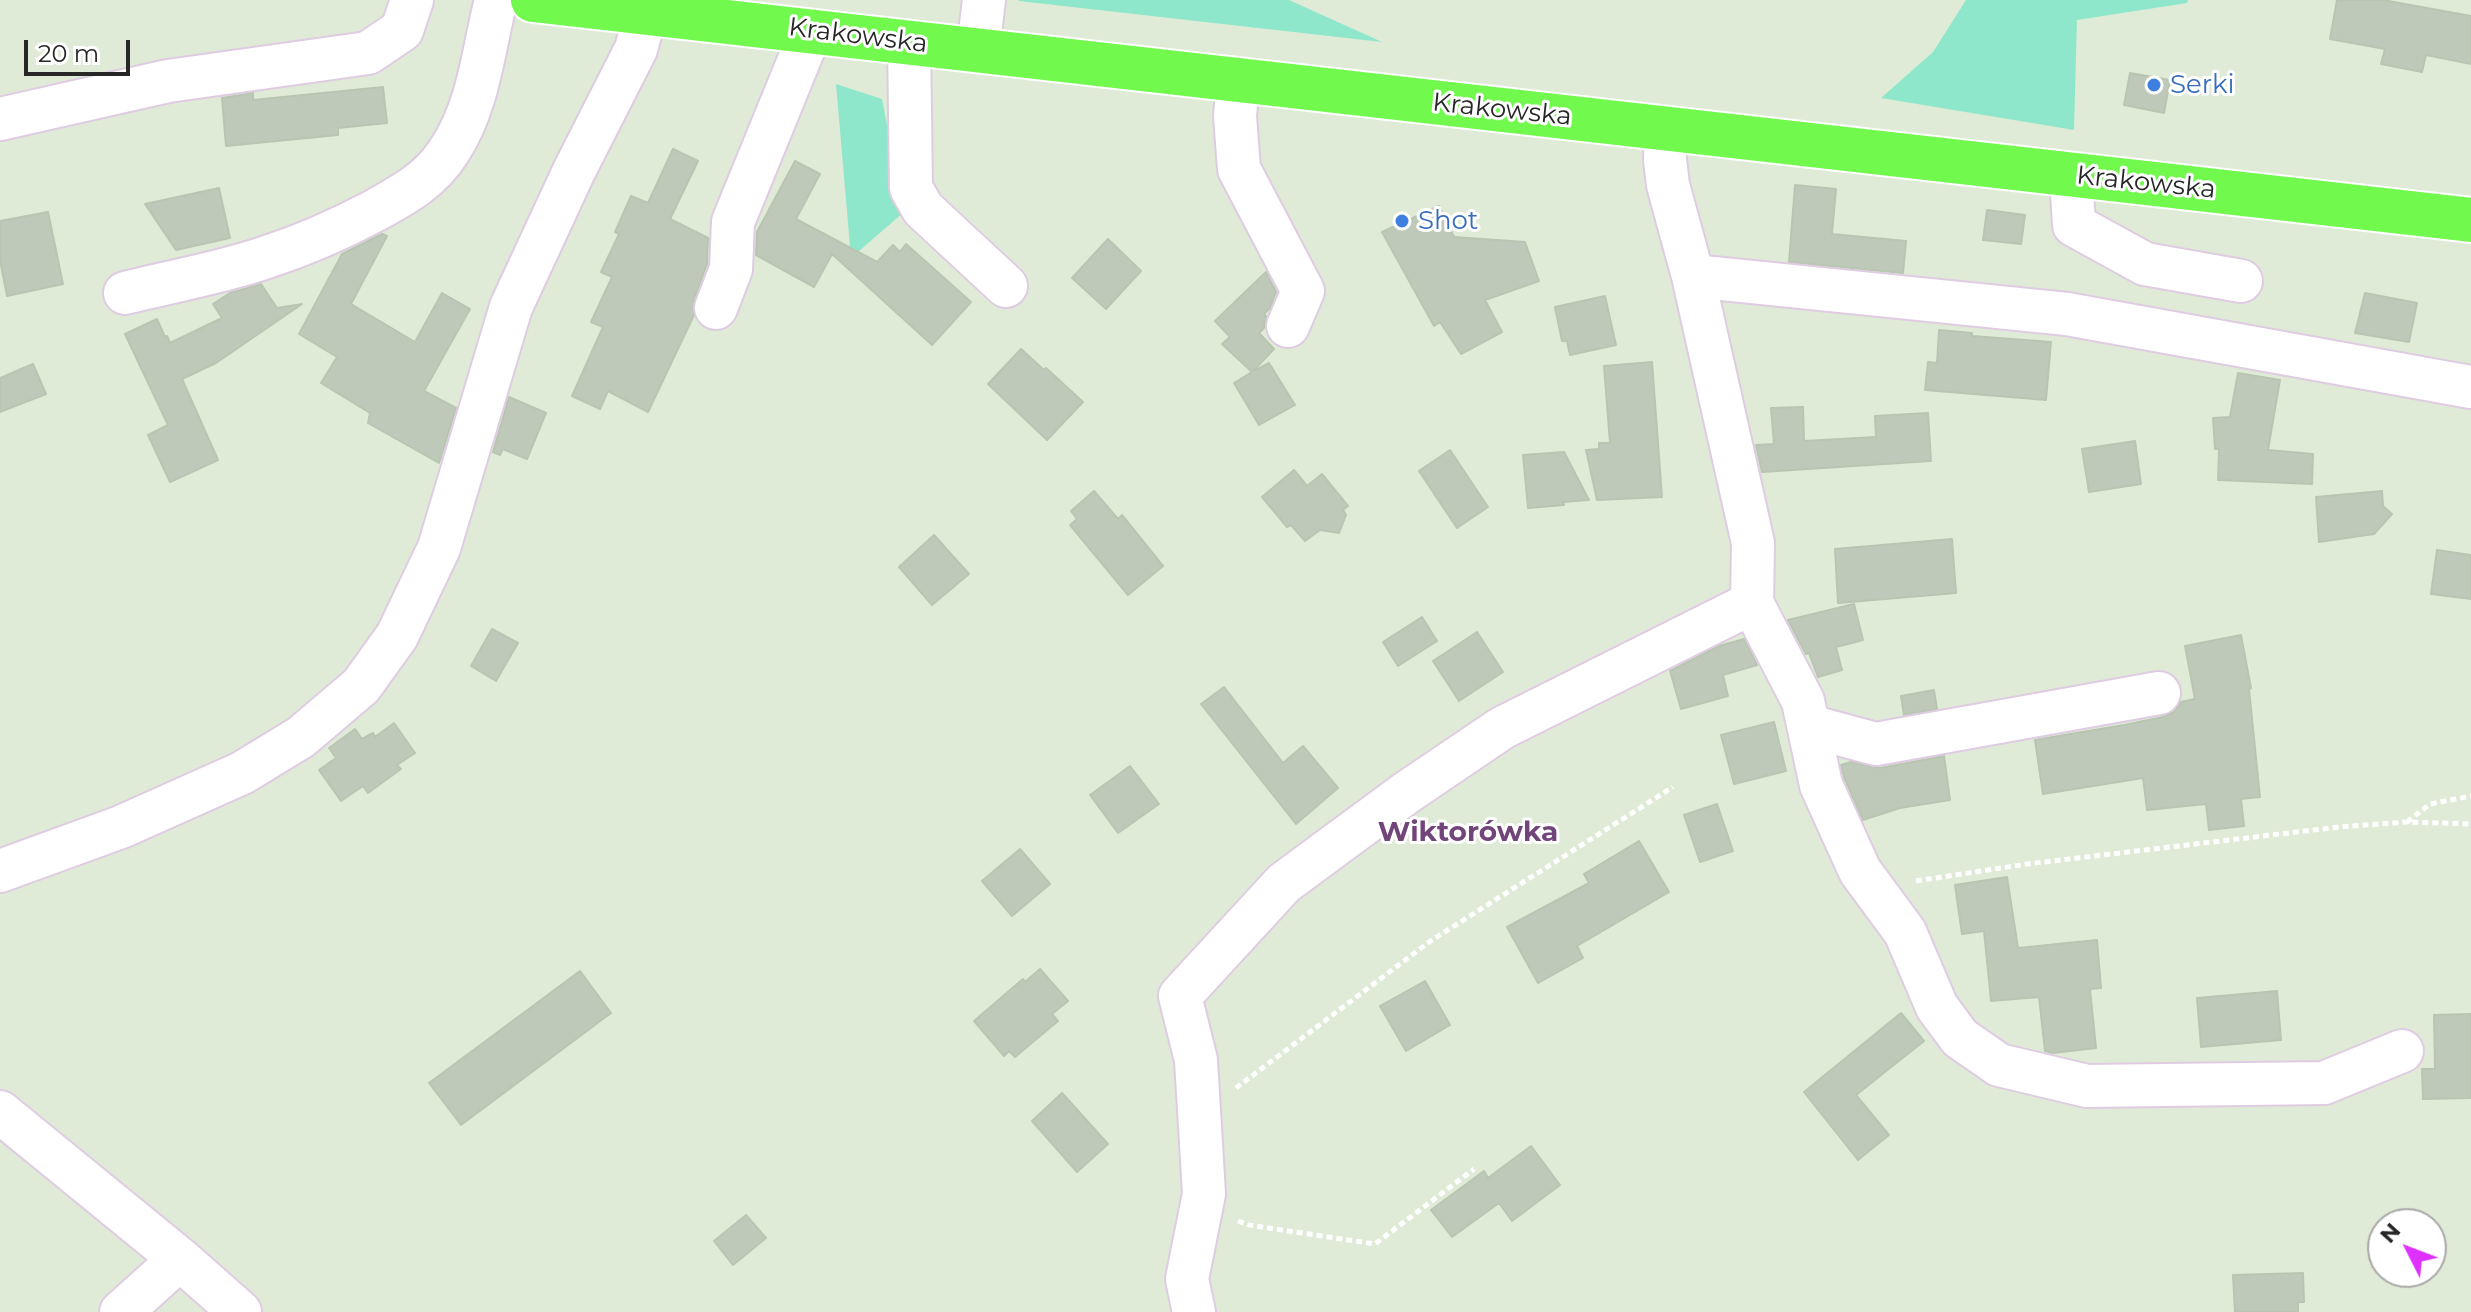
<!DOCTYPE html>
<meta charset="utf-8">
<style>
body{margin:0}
#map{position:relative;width:2471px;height:1312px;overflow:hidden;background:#dfebd7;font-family:Montserrat,sans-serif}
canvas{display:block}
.north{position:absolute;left:2367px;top:1208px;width:80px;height:80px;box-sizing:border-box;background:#fff;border:2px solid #a9a9a9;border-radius:50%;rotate:312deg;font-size:22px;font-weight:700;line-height:32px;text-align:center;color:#272727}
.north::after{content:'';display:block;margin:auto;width:28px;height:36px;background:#de31ff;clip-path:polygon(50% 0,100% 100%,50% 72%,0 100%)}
.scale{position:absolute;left:24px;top:40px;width:106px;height:36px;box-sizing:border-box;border:4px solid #272727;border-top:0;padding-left:10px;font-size:24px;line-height:28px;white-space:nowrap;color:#272727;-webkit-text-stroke:6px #fff;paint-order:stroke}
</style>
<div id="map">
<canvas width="2471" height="1312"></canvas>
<div class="north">N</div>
<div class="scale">20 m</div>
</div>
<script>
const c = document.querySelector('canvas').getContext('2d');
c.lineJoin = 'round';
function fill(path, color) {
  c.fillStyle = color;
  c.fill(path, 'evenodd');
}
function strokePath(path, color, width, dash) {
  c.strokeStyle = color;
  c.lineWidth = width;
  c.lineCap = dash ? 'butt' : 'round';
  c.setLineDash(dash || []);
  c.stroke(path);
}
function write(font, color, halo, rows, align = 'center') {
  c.font = font + ' Montserrat,sans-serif';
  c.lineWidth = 6;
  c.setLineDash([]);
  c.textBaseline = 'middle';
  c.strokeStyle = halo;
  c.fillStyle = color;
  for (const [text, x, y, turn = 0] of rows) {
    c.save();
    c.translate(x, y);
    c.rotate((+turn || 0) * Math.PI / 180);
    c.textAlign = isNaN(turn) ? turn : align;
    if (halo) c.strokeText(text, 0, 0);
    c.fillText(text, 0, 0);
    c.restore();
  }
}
const green = new Path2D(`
 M 1019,0 L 1289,0 L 1382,42 L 1019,1 Z
 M 1966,0 L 2188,0 L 2187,3 L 2077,20 L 2074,130 L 1881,98 L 1933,52 Z
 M 836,84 L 882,99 L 904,212 L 851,258 Z`);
const building = new Path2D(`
 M 2337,0 L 2383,0 L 2471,16 L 2471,64 L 2426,55 L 2422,72 L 2381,64 L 2385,49 L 2330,39 Z
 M 2130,73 L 2170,80 L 2164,113 L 2124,105 Z
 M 383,87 L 387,123 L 338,128 L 338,135 L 226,146 L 222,98 L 253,93 L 253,100 Z
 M 673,149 L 698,161 L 670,219 L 708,238 L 707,264 L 694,299 L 694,315 L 648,412 L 608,391 L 600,409 L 572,396 L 603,327 L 591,322 L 612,277 L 601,272 L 619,234 L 615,232 L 631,196 L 648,203 Z
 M 795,161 L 820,174 L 796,219 L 877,262 L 893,245 L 900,252 L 906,244 L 971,302 L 932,345 L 832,254 L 814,287 L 756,255 L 757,232 Z
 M 1795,185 L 1836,189 L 1832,234 L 1906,241 L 1903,273 L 1789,262 Z
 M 219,188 L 230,238 L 176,250 L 145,204 Z
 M 1439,206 L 1454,237 L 1525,242 L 1539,281 L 1485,300 L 1502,332 L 1461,354 L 1440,322 L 1434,326 L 1382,232 Z
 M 1987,210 L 2025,215 L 2021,244 L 1983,240 Z
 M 48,212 L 63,284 L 7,296 L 0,260 L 0,221 Z
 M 382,234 L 387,236 L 351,304 L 415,342 L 442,293 L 470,309 L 424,391 L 456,408 L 439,463 L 368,423 L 370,413 L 321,383 L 337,357 L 299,334 L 342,254 Z
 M 1108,239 L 1141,271 L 1106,309 L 1072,278 Z
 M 1266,272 L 1276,292 L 1270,308 L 1264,314 L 1266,316 L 1264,328 L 1259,333 L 1274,349 L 1252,372 L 1269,363 L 1295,405 L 1259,425 L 1234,383 L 1252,372 L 1222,344 L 1230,337 L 1215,321 Z
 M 261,284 L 277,308 L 302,304 L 216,363 L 182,379 L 218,460 L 170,482 L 148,435 L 168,425 L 125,334 L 157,319 L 165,337 L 167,336 L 170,343 L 222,318 L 213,304 L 230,293 Z
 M 2365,293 L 2417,303 L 2409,342 L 2355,333 Z
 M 1605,296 L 1616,345 L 1570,355 L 1567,341 L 1562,341 L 1555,307 Z
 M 1939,330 L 1972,333 L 1972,336 L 2051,342 L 2046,400 L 1925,390 L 1928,362 L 1937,363 Z
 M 1021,349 L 1044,370 L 1046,368 L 1083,402 L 1047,440 L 988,384 Z
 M 1652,362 L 1662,497 L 1597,500 L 1586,450 L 1599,449 L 1599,443 L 1610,443 L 1604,366 Z
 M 33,364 L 46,394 L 0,412 L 0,378 Z
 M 2238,373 L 2280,380 L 2268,450 L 2313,454 L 2312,484 L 2218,480 L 2219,449 L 2215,449 L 2213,418 L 2230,417 Z
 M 509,397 L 546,413 L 527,459 L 503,449 L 500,455 L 493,452 Z
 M 1803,407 L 1804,441 L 1876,437 L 1875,416 L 1928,413 L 1931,461 L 1762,472 L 1756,445 L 1774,444 L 1771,408 Z
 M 2135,441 L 2141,484 L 2089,492 L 2082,449 Z
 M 1450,450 L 1488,507 L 1457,528 L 1419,471 Z
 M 1564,452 L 1589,500 L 1563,502 L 1564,505 L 1528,508 L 1523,455 Z
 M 1294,470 L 1307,486 L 1322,474 L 1348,506 L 1343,510 L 1346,515 L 1339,533 L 1320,530 L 1305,541 L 1291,525 L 1287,527 L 1262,497 Z
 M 1094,491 L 1118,519 L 1122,515 L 1163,566 L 1128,595 L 1070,525 L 1077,519 L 1071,511 Z
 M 2382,491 L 2383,506 L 2392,514 L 2374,534 L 2319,542 L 2316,497 Z
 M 934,535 L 969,574 L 932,605 L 899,567 Z
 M 1952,539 L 1956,593 L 1838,603 L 1835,549 Z
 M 2437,550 L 2471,555 L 2471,599 L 2431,594 Z
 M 1854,604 L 1863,640 L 1836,647 L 1842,670 L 1818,677 L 1809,653 L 1806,654 L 1788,620 Z
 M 1422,617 L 1437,641 L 1398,666 L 1383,642 Z
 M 492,629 L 518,643 L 496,681 L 471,666 Z
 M 1477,632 L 1503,672 L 1459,701 L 1433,661 Z
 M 2241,635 L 2251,688 L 2249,689 L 2260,797 L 2241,799 L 2244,826 L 2209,830 L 2206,804 L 2147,810 L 2143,778 L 2043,794 L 2035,740 L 2124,725 L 2163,717 L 2174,712 L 2181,702 L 2195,699 L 2185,646 Z
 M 1744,639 L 1757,665 L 1723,675 L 1728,696 L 1681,709 L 1670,671 L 1719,646 Z
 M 1224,687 L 1283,763 L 1303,746 L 1338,788 L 1296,824 L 1201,704 Z
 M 1934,690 L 1937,709 L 1904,715 L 1901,696 Z
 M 1774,722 L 1786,771 L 1734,784 L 1721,735 Z
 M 394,723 L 415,753 L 397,765 L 401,769 L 368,793 L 363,786 L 341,801 L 319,770 L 336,758 L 329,748 L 355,729 L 362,739 L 373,733 L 375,737 Z
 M 1944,756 L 1950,800 L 1900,808 L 1863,820 L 1844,777 L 1841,765 L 1851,762 L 1880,768 Z
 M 1130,766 L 1159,804 L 1118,833 L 1090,795 Z
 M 1717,804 L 1733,851 L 1700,862 L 1684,815 Z
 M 1639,841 L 1669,892 L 1577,946 L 1583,958 L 1538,983 L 1507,927 L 1589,883 L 1584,874 Z
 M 1020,849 L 1050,884 L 1012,916 L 982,881 Z
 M 2007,877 L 2018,948 L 2097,940 L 2101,988 L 2090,989 L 2096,1048 L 2053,1053 L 2045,1051 L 2039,997 L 1991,1001 L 1984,931 L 1962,934 L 1955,885 Z
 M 1040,969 L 1068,1001 L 1052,1014 L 1058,1021 L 1015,1057 L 1009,1051 L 1004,1056 L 974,1021 L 1023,979 L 1025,982 Z
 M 580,971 L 611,1013 L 461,1125 L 429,1083 Z
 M 1425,981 L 1450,1025 L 1406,1051 L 1380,1006 Z
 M 2277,991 L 2281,1040 L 2201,1047 L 2197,998 Z
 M 1901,1013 L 1924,1041 L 1856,1095 L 1889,1135 L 1858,1160 L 1804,1092 Z
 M 2471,1014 L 2471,1098 L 2423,1099 L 2422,1069 L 2435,1069 L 2434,1015 Z
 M 1062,1093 L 1108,1144 L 1077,1172 L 1032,1121 Z
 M 1531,1146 L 1560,1185 L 1512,1221 L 1499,1203 L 1452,1237 L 1431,1210 L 1484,1171 L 1488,1178 Z
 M 746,1215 L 766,1238 L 733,1265 L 714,1241 Z
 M 2303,1273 L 2304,1302 L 2298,1302 L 2298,1312 L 2235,1312 L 2233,1275 Z`);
const path = new Path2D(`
 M 2407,822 L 2430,804 L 2471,796
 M 1916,881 L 2027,864 L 2339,827 L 2407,822 L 2471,824
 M 1236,1088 L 1429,942 L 1673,787
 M 1238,1221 L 1249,1225 L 1375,1244 L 1474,1169`);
const minor = new Path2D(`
 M 909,42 L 911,188 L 923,209 L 1006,286
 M 978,50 L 984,0
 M 1238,80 L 1235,116 L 1239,169 L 1303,291 L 1288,326
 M 0,119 L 168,81 L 368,53 L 402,30 L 412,0
 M 2071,175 L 2074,225 L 2145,264 L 2241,281
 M 1693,276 L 2067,314 L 2471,387
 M 125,293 C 172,281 221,273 267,257 C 304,245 340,229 374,211 C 403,195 431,180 449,151 C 479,106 483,51 496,0
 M 716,308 L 731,269 L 733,222 L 811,31
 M 1752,603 L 1803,701 L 1821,785 L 1860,871 L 1905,932 L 1937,1007 L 1960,1038 L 1999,1065 L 2087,1086 L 2324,1083 L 2402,1051
 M 1809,726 L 1876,744 L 2159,693
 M 0,871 L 121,827 L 242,773 L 301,737 L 361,686 L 397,636 L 439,548 L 511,307 L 574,171 L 636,49 L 646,13
 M 0,1112 L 180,1259 L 240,1312
 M 121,1312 L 180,1259
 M 1194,1312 L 1187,1279 L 1204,1194 L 1196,1060 L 1180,996 L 1284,883 L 1406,793 L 1502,728 L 1752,603 L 1753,543 L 1693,276 L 1668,185 L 1665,160 L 1666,129`);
const major = new Path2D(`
 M 533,0 L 2471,220`);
const markers = [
 [2154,85,8,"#3f7fe0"],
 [1402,221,8,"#3f7fe0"]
];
const streetNames = [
 ["Krakowska",858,36,7],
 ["Krakowska",1502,110,6],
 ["Krakowska",2146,183,6]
];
const shopNames = [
 ["Serki",2170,85],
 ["Shot",1418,221]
];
const neighbourhoodNames = [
 ["Wiktorówka",1468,833]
];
fill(green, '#8fe7cb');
fill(building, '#bfc9ba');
strokePath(building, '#b8c6b1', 2);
strokePath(minor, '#dfcce2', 46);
strokePath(major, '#fff', 48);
strokePath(path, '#fff', 5, [6, 4]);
strokePath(minor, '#fff', 42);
strokePath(major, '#71fa4d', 44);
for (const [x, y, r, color] of markers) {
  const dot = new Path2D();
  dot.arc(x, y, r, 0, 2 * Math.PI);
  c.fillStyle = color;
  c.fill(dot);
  strokePath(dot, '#fff', 3);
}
write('26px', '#272727', '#fff', streetNames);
write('26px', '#366cbe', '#fff', shopNames, 'left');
write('bold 28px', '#72457a', '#fff', neighbourhoodNames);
</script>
